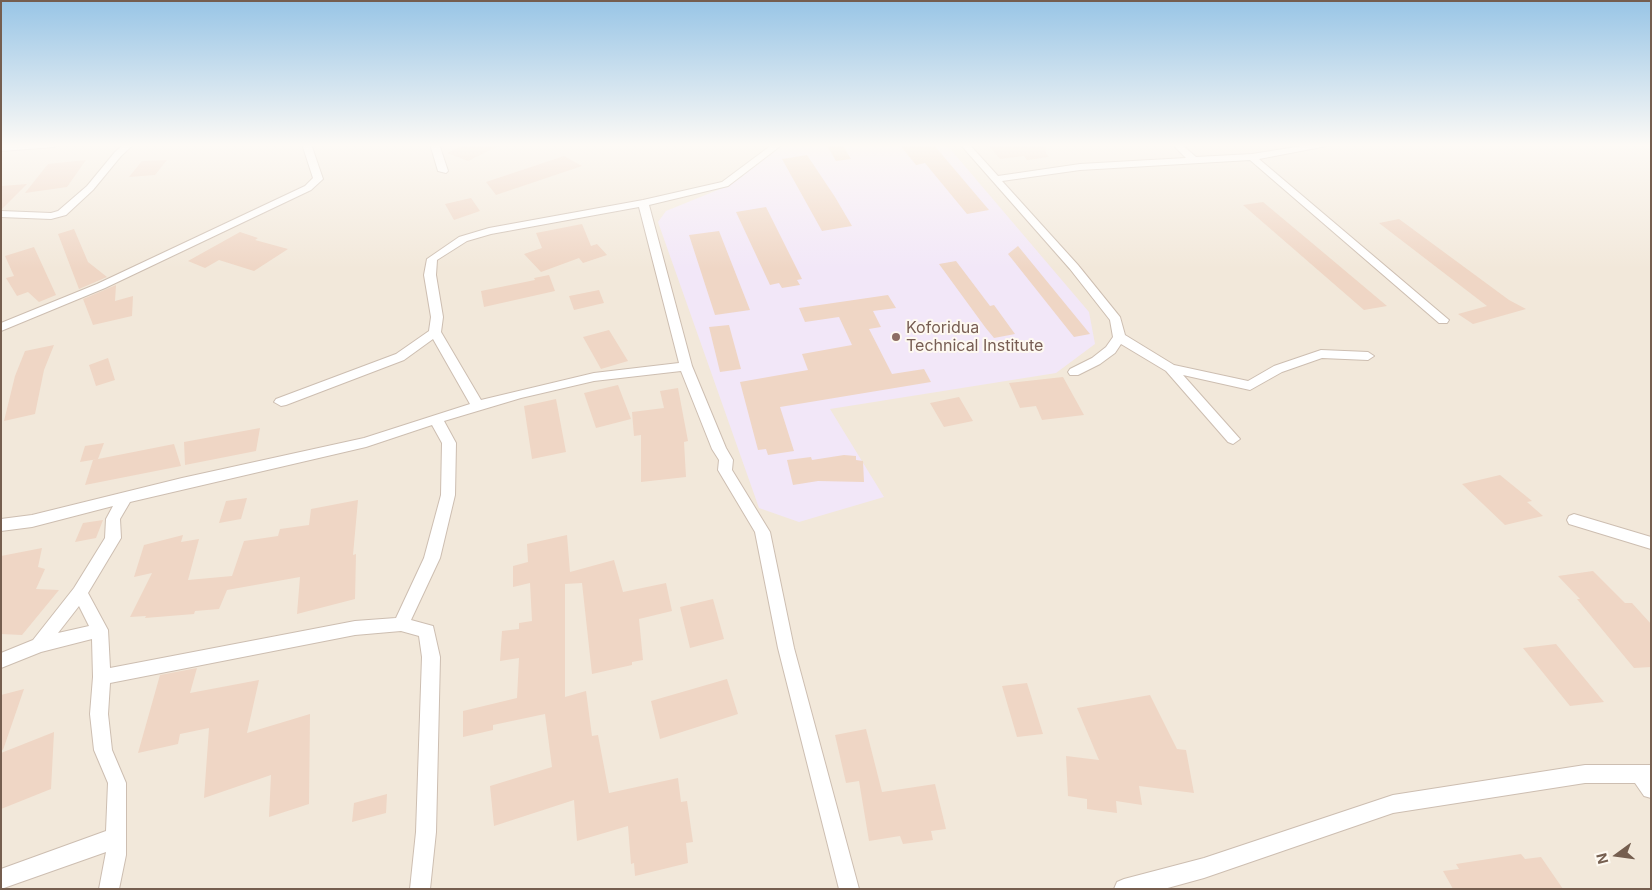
<!DOCTYPE html>
<style>
body{margin:0}
#map{position:relative;width:1652px;height:890px;overflow:hidden;background:#fbf5eb;font-family:Inter,sans-serif}
canvas{display:block}
.frame{position:absolute;inset:0;border:2px solid #755e4f;pointer-events:none}
.north{position:absolute;left:1592px;top:830px;width:50px;height:50px;-webkit-text-stroke:4px #fef9f1;paint-order:stroke;rotate:256deg;font-size:14px;font-weight:700;line-height:20px;text-align:center;color:#755e4f}
.north::after{content:'';display:block;margin:auto;width:18px;height:22px;background:#755e4f;clip-path:polygon(50% 0,100% 100%,50% 72%,0 100%)}
</style>
<div id="map">
<canvas width="1652" height="890"></canvas>
<div class="frame"></div>
<div class="north">N</div>
</div>
<script>
const ctx = document.querySelector('canvas').getContext('2d');
ctx.lineJoin = 'round';
function fill(path, color) { ctx.fillStyle = color; ctx.fill(path, 'evenodd'); }
const toPath = rows => new Path2D(rows.map(r => 'M' + r).join(''));
function trace(path, color, width, dash) { ctx.strokeStyle = color; ctx.lineWidth = width; ctx.lineCap = dash ? 'butt' : 'round'; ctx.setLineDash(dash || []); ctx.stroke(path); }
function write(font, color, halo, rows, align = 'center') {
  ctx.font = font + ' Inter,sans-serif'; ctx.lineWidth = 4; ctx.setLineDash([]); ctx.textBaseline = 'middle'; ctx.strokeStyle = halo; ctx.fillStyle = color; for (const [text, x, y, turn = 0] of rows) {
    ctx.save(); ctx.translate(x, y); ctx.rotate((+turn || 0) * Math.PI / 180); ctx.textAlign = isNaN(turn) ? turn : align; if (halo) ctx.strokeText(text, 0, 0); ctx.fillText(text, 0, 0); ctx.restore();
  }
}
fill(toPath([
 [1,144,1651,144,1651,889,1,889]
]), '#f2e8da');
fill(toPath([
 [780,144,946,144,1089,312,1095,344,1056,373,830,409,884,497,799,522,759,508,658,222,666,211,725,187]
]), '#f2e7f8');
fill(toPath([
 [466,144,502,144,468,161,447,153],
 [826,144,842,144,851,159,836,161],
 [899,144,933,144,989,210,967,214,925,163,916,165],
 [987,144,1045,144,1046,153,1049,157,1027,160,1024,156,1000,159],
 [807,155,835,197,852,226,822,231,782,159],
 [564,156,582,166,496,195,486,182],
 [86,160,67,187,25,193,48,164],
 [167,160,155,175,129,177,142,161],
 [27,184,2,209,1,209,1,186],
 [471,198,480,211,454,220,445,204],
 [1263,202,1318,248,1387,306,1364,310,1243,205],
 [766,207,802,279,797,280,800,285,782,288,779,283,770,285,736,212],
 [1399,219,1509,300,1526,309,1473,324,1458,314,1487,306,1379,223],
 [582,224,591,246,597,244,607,255,583,263,579,258,541,272,524,254,542,248,536,233],
 [74,229,88,262,107,277,79,289,58,234],
 [719,231,750,310,715,315,689,235],
 [240,232,258,238,255,240,288,249,254,271,219,260,205,268,188,261],
 [1018,246,1090,334,1074,337,1008,254],
 [34,247,56,295,39,302,28,292,17,296,6,278,14,276,5,256],
 [956,261,990,306,994,305,1015,334,994,338,985,327,939,264],
 [549,275,555,291,484,307,481,291,535,280,534,278],
 [116,285,115,301,133,296,132,316,93,325,83,299],
 [599,290,604,303,574,310,569,296],
 [888,295,896,308,873,311,881,327,869,329,892,374,924,369,931,382,780,407,794,451,768,455,766,449,758,450,740,382,808,370,802,354,852,345,839,317,805,322,799,308],
 [729,325,741,369,720,372,709,327],
 [609,330,628,361,601,369,583,337],
 [54,345,44,370,35,414,4,421,15,376,25,351],
 [108,358,115,380,96,386,89,365],
 [1063,377,1084,415,1042,420,1036,406,1020,408,1009,383],
 [618,385,631,419,596,428,584,393],
 [678,388,688,441,684,442,686,477,641,482,641,435,634,436,632,412,664,408,660,391],
 [959,397,973,421,944,427,930,403],
 [556,399,566,452,532,459,524,406],
 [260,428,256,451,185,465,184,442],
 [104,443,98,459,80,462,85,446],
 [174,444,181,466,85,485,93,460],
 [844,455,856,456,856,460,863,461,864,482,818,481,793,485,787,460,811,457,812,460],
 [1500,475,1532,501,1527,502,1543,516,1505,525,1462,484],
 [247,498,241,519,219,523,226,501],
 [358,500,353,555,356,554,355,599,297,614,300,577,227,590,219,609,195,611,194,614,145,618,146,616,130,617,152,573,134,577,144,545,183,535,181,542,199,539,188,580,232,576,244,541,278,536,280,529,309,525,311,509],
 [103,520,96,538,75,542,83,523],
 [567,535,570,572,614,560,623,592,666,583,672,611,639,619,643,660,632,662,632,665,592,674,582,583,565,584,565,697,586,691,592,736,598,735,609,793,678,778,681,802,687,801,693,842,686,843,688,863,635,876,634,863,631,864,628,826,577,841,574,800,494,826,490,786,552,767,545,714,493,725,493,730,463,737,463,711,517,698,519,658,500,661,502,631,519,629,519,623,532,621,530,583,513,587,513,566,528,562,527,544],
 [42,548,38,567,45,569,36,589,59,590,22,635,1,634,1,556],
 [1593,571,1625,603,1632,603,1651,624,1651,667,1634,668,1577,599,1580,599,1558,576],
 [713,599,724,639,690,648,680,607],
 [1556,644,1604,702,1570,706,1523,648],
 [197,668,190,693,259,680,247,733,310,714,309,804,269,817,271,775,204,798,209,728,180,734,178,744,138,753,160,675],
 [727,679,738,714,660,739,651,701],
 [1027,683,1043,734,1017,737,1002,686],
 [24,689,3,750,1,749,1,695],
 [1150,695,1177,749,1186,750,1194,793,1139,786,1142,805,1116,801,1117,813,1087,809,1087,799,1068,796,1066,756,1099,760,1077,708],
 [866,729,882,792,935,784,946,829,931,831,933,840,903,844,900,836,869,841,859,781,846,783,835,735],
 [54,732,51,789,1,809,1,753],
 [387,794,386,813,352,822,354,803],
 [1521,854,1525,859,1541,857,1563,889,1453,889,1443,871,1459,869,1456,864]
]), '#efd6c5');
const minor = toPath([
 [58,144,54,147,1,151,1,145,58,144],
 [124,144,134,144,121,156,93,190,66,215,51,219,1,217,1,211,51,213,58,211,87,186,115,152,124,144],
 [302,144,311,144,323,179,311,190,105,288,1,331,1,323,97,284,305,186,313,178,302,144],
 [430,144,439,144,448,171,446,173,438,171,430,144],
 [773,144,783,144,728,186,649,205,692,366,726,448,733,460,732,470,770,532,794,648,859,889,839,889,778,648,755,532,718,470,719,460,712,449,681,371,594,381,521,398,444,421,456,443,455,495,440,558,411,620,433,626,440,657,436,832,430,889,410,889,416,832,422,657,419,636,401,631,355,635,110,683,108,714,112,750,126,783,126,855,119,889,99,889,106,852,1,889,1,869,106,831,108,783,94,750,90,714,93,677,92,639,41,652,1,668,1,653,33,640,74,588,105,538,106,519,113,506,32,527,1,531,1,519,32,515,182,478,364,438,470,404,433,339,404,360,286,405,281,406,274,402,276,399,396,354,429,331,431,317,424,275,427,259,459,237,489,228,643,200,722,182,773,144],
 [639,207,679,363,594,373,481,400,441,332,443,317,436,275,437,260,467,241,491,234,639,207],
 [432,425,442,443,441,495,424,558,396,618,355,621,110,668,108,630,88,593,121,538,120,519,130,502,366,447,432,425],
 [79,606,89,626,58,633,79,606],
 [960,144,969,144,998,176,1080,164,1186,158,1172,144,1181,144,1196,157,1252,154,1315,144,1337,144,1259,159,1449,320,1447,323,1439,323,1250,160,1080,170,1002,181,1078,265,1120,317,1125,335,1174,365,1248,381,1274,366,1321,350,1368,352,1374,356,1368,360,1322,358,1282,372,1250,390,1183,375,1240,439,1233,444,1228,442,1166,371,1121,344,1115,353,1100,364,1078,375,1070,375,1068,372,1070,369,1092,358,1106,347,1113,337,1110,320,1070,269,960,144],
 [1574,514,1651,537,1651,549,1569,524,1567,520,1569,516,1574,514],
 [1585,765,1651,765,1651,798,1644,796,1635,783,1585,783,1393,813,1204,878,1164,889,1114,889,1117,882,1124,879,1204,858,1393,795,1585,765]
]);
trace(minor, '#cdbeb1', 2);
fill(minor, '#fff');
const sky = ctx.createLinearGradient(0, 0, 0, 269);
sky.addColorStop(0, '#98c5e6');
sky.addColorStop(0.54, '#fdfaf6');
sky.addColorStop(1, '#fdfaf600');
ctx.fillStyle = sky;
ctx.fillRect(0, 0, 1652, 269);
for (const [x, y, r, color] of [
 [896,337,5,"#8d6e63"]
]) { const dot = new Path2D(); dot.arc(x, y, r, 0, 2 * Math.PI); ctx.fillStyle = color; ctx.fill(dot); trace(dot, '#fef9f1', 2); }
write('16px', '#785e54', '#fef9f1', [
 ["Koforidua",906,328],
 ["Technical Institute",906,346]
], 'left');
</script>
